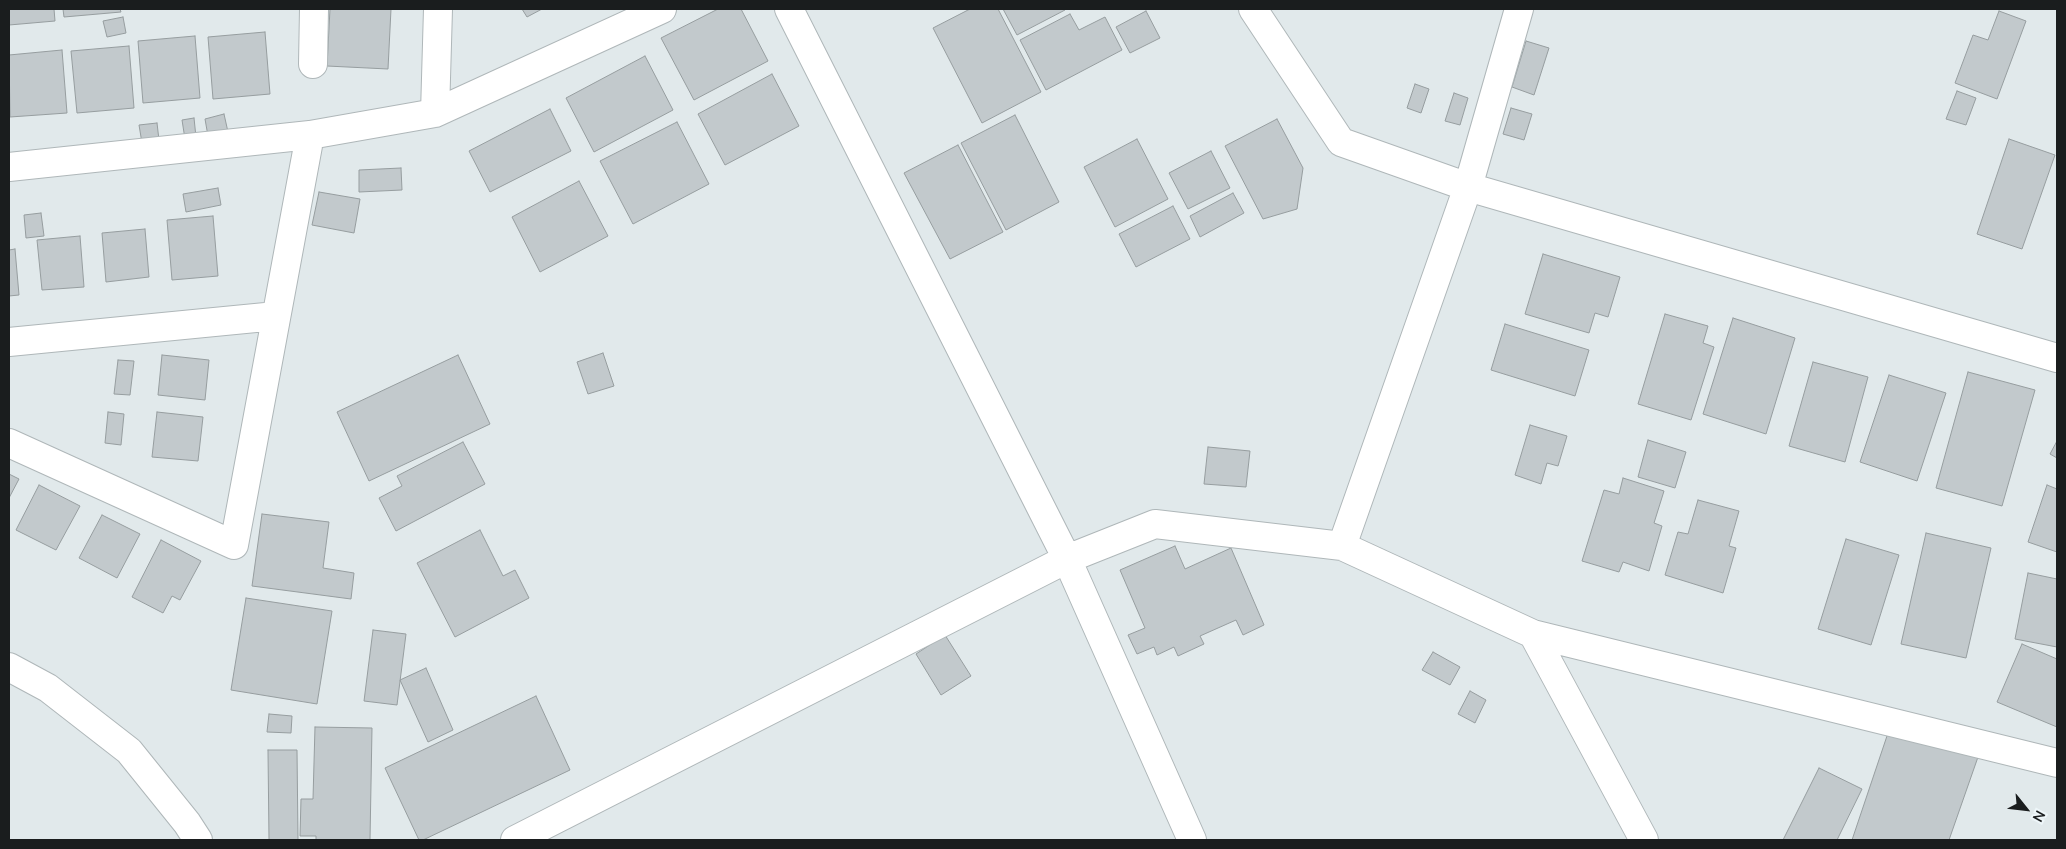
<!DOCTYPE html>
<style>
body{margin:0}
#map{position:relative;width:2066px;height:849px;overflow:hidden;background:#e1e9eb;font-family:Mulish,sans-serif}
canvas{display:block}
.frame{position:absolute;inset:0;border:10px solid #1a1d1e;pointer-events:none}
.north{position:absolute;left:2001px;top:784px;width:50px;height:50px;-webkit-text-stroke:4px #eef6f9;paint-order:stroke;rotate:119deg;font-size:14px;font-weight:700;line-height:20px;text-align:center;color:#1a1d1e}
.north::after{content:'';display:block;margin:auto;width:18px;height:22px;background:#1a1d1e;clip-path:polygon(50% 0,100% 100%,50% 72%,0 100%)}
</style>
<div id="map">
<canvas width="2066" height="849"></canvas>
<div class="frame"></div>
<div class="north">N</div>
</div>
<script>
const ctx = document.querySelector('canvas').getContext('2d');
ctx.lineJoin = 'round';
function fill(path, color) { ctx.fillStyle = color; ctx.fill(path, 'evenodd'); }
const toPath = rows => new Path2D(rows.map(r => 'M' + r).join(''));
function trace(path, color, width, dash) { ctx.strokeStyle = color; ctx.lineWidth = width; ctx.lineCap = dash ? 'butt' : 'round'; ctx.setLineDash(dash || []); ctx.stroke(path); }
const building = toPath([
 [9,9,54,9,55,21,9,25,9,9],
 [63,9,120,9,121,12,64,17,63,9],
 [330,9,391,9,388,69,327,66,330,9],
 [522,9,542,9,527,17,522,9],
 [718,9,741,9,768,61,694,100,661,38,718,9],
 [970,9,998,9,1041,92,982,123,933,28,970,9],
 [1003,9,1064,9,1065,10,1017,35,1003,9],
 [1146,11,1160,38,1130,53,1116,27,1146,11],
 [1999,11,2026,21,1997,99,1955,83,1973,35,1988,40,1999,11],
 [1070,14,1079,30,1105,17,1122,50,1046,90,1020,40,1070,14],
 [123,17,126,33,107,37,103,21,123,17],
 [265,32,270,94,213,99,208,37,265,32],
 [195,36,200,98,143,103,138,41,195,36],
 [1526,41,1549,48,1534,95,1512,87,1526,41],
 [129,46,134,108,77,113,71,51,129,46],
 [62,50,67,113,10,117,9,55,62,50],
 [645,56,673,110,594,152,566,98,645,56],
 [772,74,799,126,725,165,698,114,772,74],
 [1415,84,1429,89,1421,113,1407,108,1415,84],
 [1957,91,1976,98,1966,125,1946,119,1957,91],
 [1454,93,1468,98,1460,125,1445,121,1454,93],
 [1511,108,1532,114,1524,140,1503,134,1511,108],
 [550,109,571,151,490,192,469,151,550,109],
 [224,114,228,132,208,136,205,119,224,114],
 [1015,115,1059,202,1006,230,961,143,1015,115],
 [194,118,196,137,185,139,182,120,194,118],
 [1277,119,1303,168,1297,209,1263,219,1225,146,1277,119],
 [677,122,709,184,633,224,600,161,677,122],
 [157,123,159,140,142,143,139,125,157,123],
 [1137,139,1168,199,1115,227,1084,167,1137,139],
 [2009,139,2055,155,2022,249,1977,234,2009,139],
 [958,145,1003,232,950,259,904,173,958,145],
 [1211,151,1230,188,1188,209,1169,173,1211,151],
 [401,168,402,190,359,192,359,170,401,168],
 [579,181,608,236,540,272,512,217,579,181],
 [218,188,221,205,186,212,183,194,218,188],
 [319,192,360,199,354,233,312,225,319,192],
 [1233,193,1244,213,1200,237,1190,216,1233,193],
 [1173,206,1190,239,1136,267,1119,234,1173,206],
 [41,213,44,236,26,238,24,215,41,213],
 [213,216,218,276,172,280,167,220,213,216],
 [145,229,149,277,106,282,102,233,145,229],
 [80,236,84,287,42,290,37,240,80,236],
 [15,249,19,295,9,296,9,250,15,249],
 [1543,254,1620,277,1608,317,1595,313,1589,333,1525,314,1543,254],
 [1665,314,1708,326,1703,343,1714,347,1691,420,1638,404,1665,314],
 [1733,318,1795,338,1766,434,1703,414,1733,318],
 [1505,324,1589,350,1575,396,1491,370,1505,324],
 [603,353,614,386,588,394,577,362,603,353],
 [162,355,209,360,205,400,158,395,162,355],
 [458,355,490,424,369,481,337,412,458,355],
 [118,360,134,361,130,395,114,394,118,360],
 [1813,362,1868,377,1845,462,1789,446,1813,362],
 [1968,372,2035,390,2002,506,1936,488,1968,372],
 [1889,375,1946,393,1917,481,1860,462,1889,375],
 [108,412,124,414,121,445,105,443,108,412],
 [157,412,203,417,198,461,152,457,157,412],
 [1530,425,1567,436,1558,466,1547,463,1541,484,1515,475,1530,425],
 [1648,440,1686,452,1675,488,1638,477,1648,440],
 [2057,441,2057,458,2050,454,2057,441],
 [463,442,485,484,396,531,379,498,402,486,397,476,463,442],
 [1208,447,1250,451,1246,487,1204,484,1208,447],
 [9,474,19,479,9,498,9,474],
 [1623,478,1664,491,1654,523,1662,526,1649,571,1623,562,1619,572,1582,561,1604,490,1619,494,1623,478],
 [39,485,80,506,56,550,16,530,39,485],
 [2047,485,2057,489,2057,552,2028,542,2047,485],
 [1698,500,1739,511,1729,546,1736,548,1723,593,1665,575,1678,532,1688,534,1698,500],
 [262,514,329,522,323,568,354,573,351,599,252,586,262,514],
 [102,515,140,534,117,578,79,558,102,515],
 [480,530,503,576,515,570,529,598,455,637,417,563,480,530],
 [1926,533,1991,548,1966,658,1901,644,1926,533],
 [1846,539,1899,555,1871,645,1818,629,1846,539],
 [161,540,201,561,180,600,172,596,163,613,132,597,161,540],
 [1175,546,1185,569,1231,548,1264,625,1243,635,1236,620,1200,636,1204,644,1178,656,1174,647,1157,655,1154,647,1137,654,1128,635,1145,628,1120,570,1175,546],
 [2028,573,2057,579,2057,647,2015,639,2028,573],
 [246,598,332,611,317,704,231,690,246,598],
 [373,630,406,634,397,705,364,701,373,630],
 [945,635,971,676,941,695,916,654,945,635],
 [2022,644,2057,659,2057,727,1997,702,2022,644],
 [1433,652,1460,667,1450,685,1422,670,1433,652],
 [426,668,453,730,428,742,400,680,426,668],
 [1470,691,1486,700,1475,723,1458,714,1470,691],
 [536,696,570,770,423,840,419,840,385,768,536,696],
 [269,714,292,716,291,733,267,732,269,714],
 [315,727,372,728,370,840,316,840,316,836,300,836,301,799,313,799,315,727],
 [1890,727,1978,757,1949,840,1852,840,1890,727],
 [268,750,297,750,298,840,269,840,268,750],
 [1819,768,1862,789,1837,840,1783,840,1819,768]
]);
fill(building, '#c2c9cc');
trace(building, '#969d9f', 1);
const minor = toPath([
 [789,9,1067,559,1192,840],
 [1253,9,1341,142,1468,187,2057,358],
 [313,64,314,9],
 [435,113,438,9],
 [9,167,310,135,435,113,662,9],
 [9,342,276,316],
 [9,443,234,545,310,135],
 [1342,546,1468,187,1519,9],
 [1533,634,2057,763],
 [9,667,48,688,129,751,187,823,198,840],
 [515,840,1067,559,1155,524,1342,546,1533,634,1644,840]
]);
trace(minor, '#afb7b9', 30);
trace(minor, '#fff', 28);
</script>
